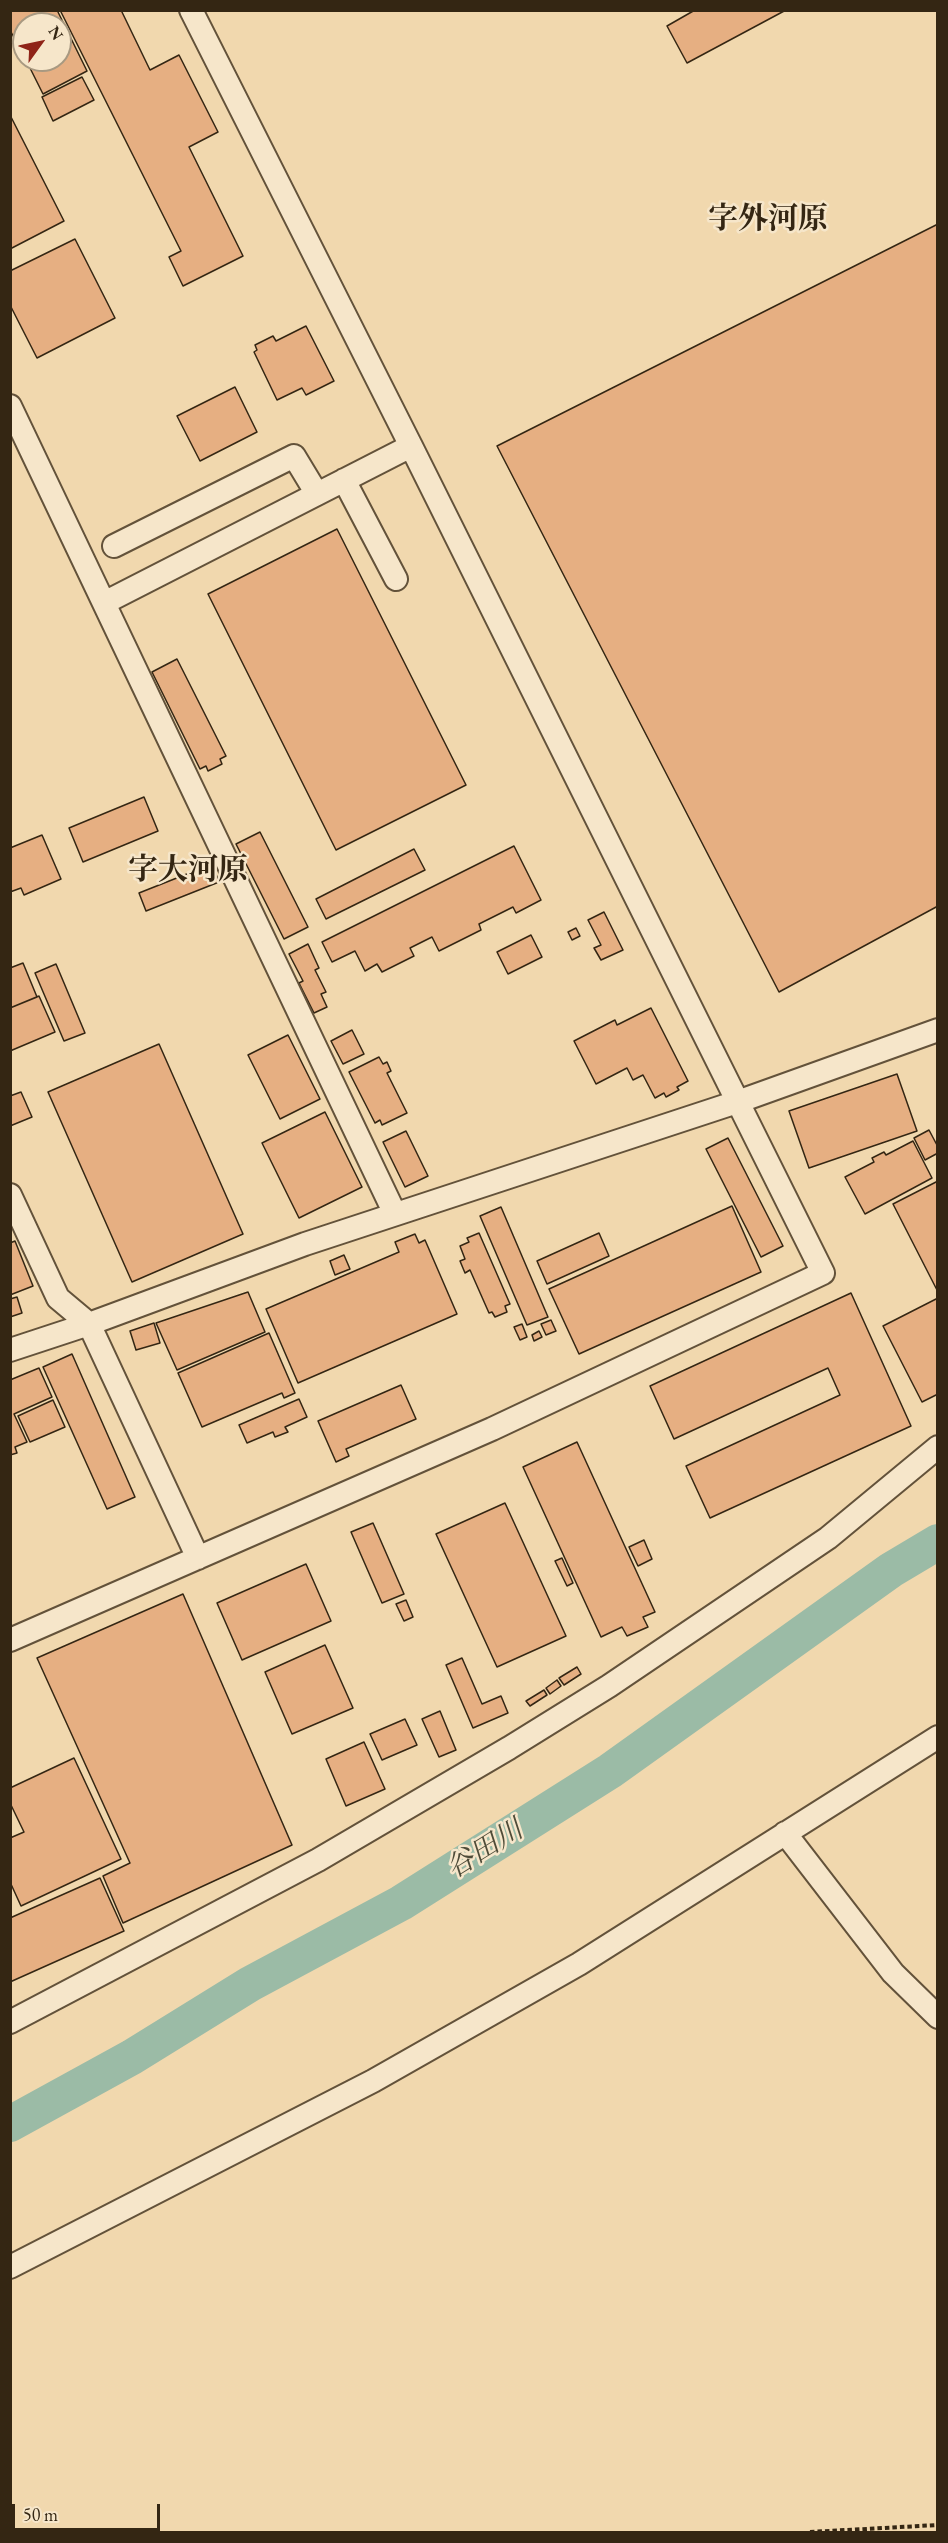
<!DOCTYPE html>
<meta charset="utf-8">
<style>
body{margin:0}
#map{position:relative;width:948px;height:2543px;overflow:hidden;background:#f1d8ae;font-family:"EB Garamond",serif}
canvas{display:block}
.frame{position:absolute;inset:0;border:12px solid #342613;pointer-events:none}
.north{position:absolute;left:12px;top:12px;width:60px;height:60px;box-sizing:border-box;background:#f6e6ca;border:2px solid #a89981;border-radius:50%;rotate:57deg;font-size:16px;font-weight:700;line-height:24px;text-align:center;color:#342613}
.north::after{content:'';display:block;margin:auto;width:21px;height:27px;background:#8f2418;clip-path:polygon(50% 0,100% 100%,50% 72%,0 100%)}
.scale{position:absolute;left:12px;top:2504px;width:148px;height:27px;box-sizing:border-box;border:3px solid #342613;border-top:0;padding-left:8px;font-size:18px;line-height:21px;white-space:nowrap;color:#342613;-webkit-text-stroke:4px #f6e6ca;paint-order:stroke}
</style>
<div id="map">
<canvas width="948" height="2543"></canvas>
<div class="frame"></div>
<div class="north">N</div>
<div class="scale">50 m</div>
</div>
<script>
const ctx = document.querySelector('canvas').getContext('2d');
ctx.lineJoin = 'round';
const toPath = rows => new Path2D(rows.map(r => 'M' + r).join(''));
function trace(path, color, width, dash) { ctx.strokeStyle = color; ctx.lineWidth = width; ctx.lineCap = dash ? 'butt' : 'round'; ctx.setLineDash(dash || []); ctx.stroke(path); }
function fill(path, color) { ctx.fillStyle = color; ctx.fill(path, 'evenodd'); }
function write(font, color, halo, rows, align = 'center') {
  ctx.font = font + ' "EB Garamond","Noto Serif JP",serif'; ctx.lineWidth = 5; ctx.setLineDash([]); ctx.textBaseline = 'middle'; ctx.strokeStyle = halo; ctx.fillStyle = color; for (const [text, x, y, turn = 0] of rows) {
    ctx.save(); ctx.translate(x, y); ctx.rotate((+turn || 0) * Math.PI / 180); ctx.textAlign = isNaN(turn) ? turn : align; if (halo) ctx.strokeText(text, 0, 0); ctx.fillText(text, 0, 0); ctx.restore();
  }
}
trace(toPath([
 [10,2124,132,2057,250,1984,401,1903,610,1771,891,1570,938,1542]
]), '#9bbba6', 36);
const building = toPath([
 [10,10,57,10,87,71,43,94,26,60,60,60,60,24,24,24,24,57,10,30,10,10],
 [60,10,121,10,150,70,179,55,218,132,189,147,243,256,183,286,169,257,181,251,60,10],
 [695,10,786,10,687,63,667,26,695,10],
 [82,77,94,100,53,121,42,97,82,77],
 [10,115,64,221,10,249,10,115],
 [938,224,938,906,779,992,497,446,938,224],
 [75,239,115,318,37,358,10,305,10,271,75,239],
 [306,326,334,381,306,395,302,388,277,400,254,352,257,350,255,345,273,336,276,341,306,326],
 [235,387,257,432,200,461,177,416,235,387],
 [337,529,466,785,336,850,208,594,337,529],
 [177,659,226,756,220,759,222,764,208,771,206,766,200,769,152,672,177,659],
 [144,797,158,831,83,862,69,828,144,797],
 [260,832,308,927,284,939,236,844,260,832],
 [42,835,61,879,24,895,21,888,10,892,10,848,42,835],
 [514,846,541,900,516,913,513,907,479,924,481,930,439,951,432,937,410,948,414,956,382,972,377,964,365,971,355,951,332,962,322,942,514,846],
 [414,849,425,870,326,919,316,899,414,849],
 [212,864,219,882,146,911,139,893,212,864],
 [604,912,623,950,601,960,594,948,601,945,588,920,604,912],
 [576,928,580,936,572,940,568,932,576,928],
 [531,935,542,957,508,974,497,952,531,935],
 [308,944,319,968,315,970,326,992,321,994,327,1007,314,1013,299,983,303,981,289,954,308,944],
 [23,963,37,997,10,1008,10,968,23,963],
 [56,964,85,1033,64,1041,35,973,56,964],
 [39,996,55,1032,10,1051,10,1008,39,996],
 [651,1008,688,1081,677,1087,679,1090,666,1097,664,1093,655,1098,643,1075,633,1080,627,1068,596,1084,574,1041,615,1020,617,1025,651,1008],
 [352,1030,364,1054,343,1064,331,1041,352,1030],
 [288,1035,320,1099,280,1119,248,1055,288,1035],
 [159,1044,243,1234,132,1282,48,1092,159,1044],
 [379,1057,383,1064,387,1062,391,1071,387,1073,407,1113,382,1125,380,1120,375,1123,349,1072,379,1057],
 [897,1074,917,1131,809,1168,789,1111,897,1074],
 [21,1092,32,1117,10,1126,10,1096,21,1092],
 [325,1112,362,1187,299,1218,262,1143,325,1112],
 [929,1130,938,1147,938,1153,925,1160,914,1138,929,1130],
 [406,1131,428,1176,405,1187,383,1142,406,1131],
 [728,1138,783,1246,761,1257,706,1149,728,1138],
 [913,1141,932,1178,865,1214,845,1177,874,1162,872,1158,884,1152,886,1155,913,1141],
 [938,1181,938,1292,893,1204,938,1181],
 [732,1206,761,1272,579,1354,549,1289,732,1206],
 [501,1207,548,1317,527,1325,480,1216,501,1207],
 [479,1233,510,1304,505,1306,507,1312,495,1317,492,1312,489,1313,470,1270,465,1273,460,1261,465,1259,460,1246,469,1242,467,1238,479,1233],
 [599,1233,609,1256,547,1284,537,1261,599,1233],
 [415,1234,419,1243,425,1240,457,1314,298,1383,266,1309,399,1252,395,1242,415,1234],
 [15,1241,33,1286,10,1295,10,1243,15,1241],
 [344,1255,350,1269,335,1275,330,1261,344,1255],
 [248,1292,265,1332,177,1370,156,1323,248,1292],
 [851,1293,911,1426,710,1518,686,1466,840,1395,828,1368,674,1439,650,1386,851,1293],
 [17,1297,22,1313,10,1317,10,1299,17,1297],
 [938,1298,938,1394,922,1402,883,1326,938,1298],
 [551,1320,556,1331,546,1335,541,1324,551,1320],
 [154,1323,160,1343,136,1350,130,1331,154,1323],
 [522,1324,527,1337,520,1340,514,1327,522,1324],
 [539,1331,542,1337,534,1341,532,1335,539,1331],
 [269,1333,295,1393,284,1398,282,1393,202,1427,178,1373,269,1333],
 [72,1354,135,1497,107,1509,43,1367,72,1354],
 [39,1368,52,1397,14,1414,27,1442,15,1447,17,1453,10,1455,10,1380,39,1368],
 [401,1385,416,1419,346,1449,349,1456,336,1462,318,1421,401,1385],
 [299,1399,307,1417,285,1427,288,1432,275,1437,273,1432,247,1443,239,1425,299,1399],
 [53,1400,65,1427,30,1442,18,1416,53,1400],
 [577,1442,655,1612,643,1617,648,1627,627,1636,622,1627,601,1637,523,1467,577,1442],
 [505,1503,566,1636,497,1667,436,1534,505,1503],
 [373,1523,404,1594,382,1603,351,1532,373,1523],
 [644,1540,652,1559,638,1566,629,1547,644,1540],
 [562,1558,573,1583,567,1586,555,1561,562,1558],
 [306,1564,331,1621,242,1660,217,1603,306,1564],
 [183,1594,292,1845,123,1923,103,1876,130,1863,37,1658,183,1594],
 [406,1600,413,1617,404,1621,396,1604,406,1600],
 [325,1645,353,1708,292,1734,265,1672,325,1645],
 [462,1658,482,1704,501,1696,508,1713,473,1728,446,1665,462,1658],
 [577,1667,581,1674,564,1685,559,1678,577,1667],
 [557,1680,561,1686,550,1694,546,1688,557,1680],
 [544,1690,547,1695,530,1706,526,1701,544,1690],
 [440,1711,456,1750,439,1757,422,1719,440,1711],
 [405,1719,417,1745,382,1760,370,1734,405,1719],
 [364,1742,385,1789,346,1806,326,1759,364,1742],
 [74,1758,121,1859,21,1906,10,1882,10,1838,24,1832,10,1803,10,1788,74,1758],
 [100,1878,124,1931,10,1982,10,1918,100,1878]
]);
fill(building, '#e6af82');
trace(building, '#342613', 1.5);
const minor = toPath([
 [10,406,395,1214],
 [344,480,396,579],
 [114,546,294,456,317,494],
 [104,603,411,446],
 [10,1195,58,1298,89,1324,198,1558],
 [10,1350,89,1324,305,1244,740,1101,938,1030],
 [10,1640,492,1429,823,1273,411,446,191,10],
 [785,1833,893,1973,938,2017],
 [10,2022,318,1860,509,1748,609,1686,828,1538,938,1447],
 [10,2267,373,2081,579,1964,938,1737]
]);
trace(minor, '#63523a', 26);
trace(toPath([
 [810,2532,938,2525]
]), '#342613', 4, [4.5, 3]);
trace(minor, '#f6e6ca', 22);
write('italic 28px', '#4e4b38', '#f6e6ca', [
 ["谷田川",485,1850,-32]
]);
write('bold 30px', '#342613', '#f6e6ca', [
 ["字外河原",768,220],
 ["字大河原",188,871]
]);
</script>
